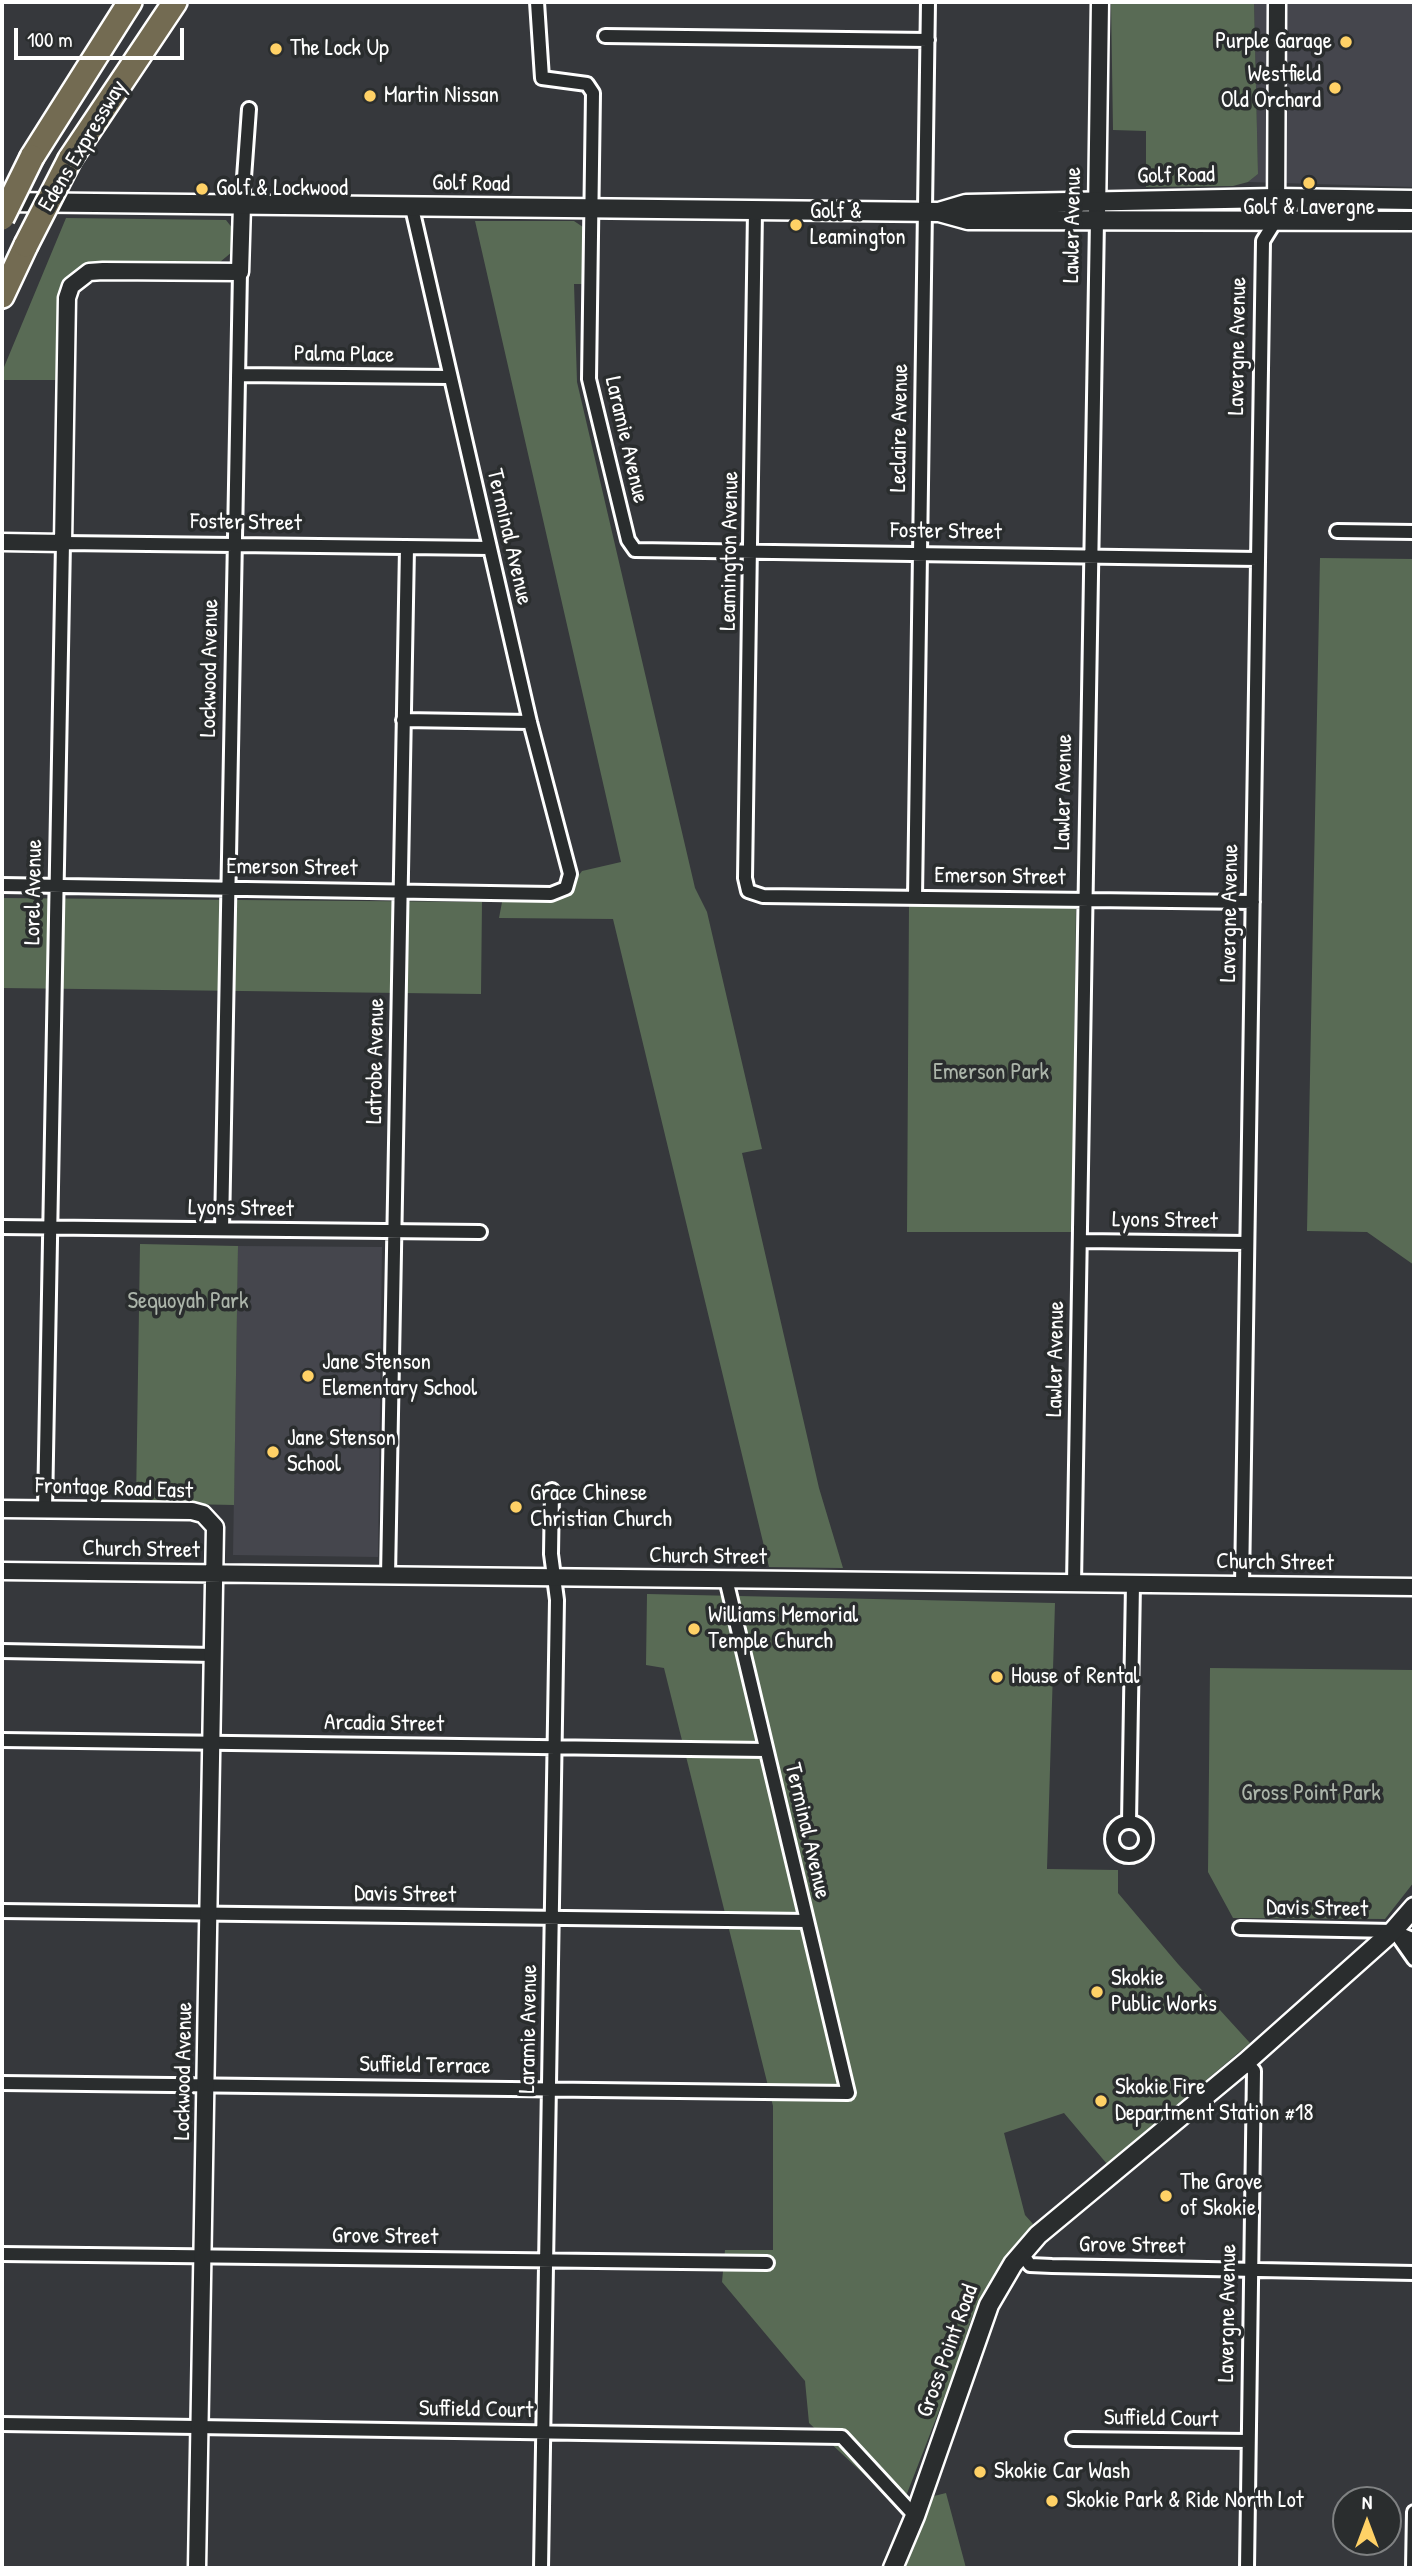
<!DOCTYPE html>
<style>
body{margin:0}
#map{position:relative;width:1416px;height:2570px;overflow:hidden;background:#36383c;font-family:"Patrick Hand",sans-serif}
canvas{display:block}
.frame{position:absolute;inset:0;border:4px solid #fff;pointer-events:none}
.north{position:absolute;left:1332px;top:2486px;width:70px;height:70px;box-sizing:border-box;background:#2a2d2e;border:2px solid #7f8182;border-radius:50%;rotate:0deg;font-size:19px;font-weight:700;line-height:28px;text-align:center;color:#fff}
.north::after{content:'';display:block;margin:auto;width:24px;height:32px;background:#ffd166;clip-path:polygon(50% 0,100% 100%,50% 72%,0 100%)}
.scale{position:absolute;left:14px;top:28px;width:170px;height:32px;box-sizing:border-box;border:4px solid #fff;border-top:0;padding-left:9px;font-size:21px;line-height:24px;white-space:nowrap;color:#fff;-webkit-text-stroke:5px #2a2d2e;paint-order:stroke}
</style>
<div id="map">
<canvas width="1416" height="2570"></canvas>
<div class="frame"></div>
<div class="north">N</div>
<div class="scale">100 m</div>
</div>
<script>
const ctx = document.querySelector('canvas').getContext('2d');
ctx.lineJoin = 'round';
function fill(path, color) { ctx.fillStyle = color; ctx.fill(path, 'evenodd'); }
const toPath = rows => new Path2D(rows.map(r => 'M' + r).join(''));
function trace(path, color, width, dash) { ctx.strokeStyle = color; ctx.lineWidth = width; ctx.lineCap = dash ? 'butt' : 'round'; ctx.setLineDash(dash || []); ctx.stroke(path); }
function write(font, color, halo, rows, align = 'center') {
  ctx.font = font + ' "Patrick Hand",sans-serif'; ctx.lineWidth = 7; ctx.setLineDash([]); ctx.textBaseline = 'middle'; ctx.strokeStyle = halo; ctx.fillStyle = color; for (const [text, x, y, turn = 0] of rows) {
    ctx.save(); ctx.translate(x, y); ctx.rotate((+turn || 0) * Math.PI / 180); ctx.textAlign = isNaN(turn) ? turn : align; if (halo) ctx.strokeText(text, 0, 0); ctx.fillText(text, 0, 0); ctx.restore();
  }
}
fill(toPath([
 [1254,2,1414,2,1414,187,1248,182,1258,174],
 [238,1246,382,1247,378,1557,233,1555]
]), '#45464d');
fill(toPath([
 [1111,2,1254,2,1258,174,1248,182,1233,186,1146,187,1146,131,1113,130],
 [66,218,226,220,233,229,232,252,220,262,209,264,103,265,81,269,67,280,62,290,57,380,2,380,2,372],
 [475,221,574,221,583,227,585,284,574,284,577,382,695,888,707,912,762,1149,742,1153,819,1488,843,1568,769,1567,613,919,499,918,503,897,563,896,582,871,621,862],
 [1320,558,1414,559,1414,1265,1367,1232,1307,1231],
 [2,898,482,902,481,994,2,988],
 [909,903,1076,906,1072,1232,907,1232],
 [140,1244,238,1246,234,1505,136,1503],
 [647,1594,1055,1603,1047,1869,1118,1870,1118,1893,1178,1964,1250,2043,1107,2164,1064,2113,1004,2133,1025,2215,1033,2224,987,2288,972,2317,956,2367,901,2509,809,2423,805,2381,722,2282,725,2250,773,2250,773,2106,664,1668,646,1665],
 [1210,1668,1414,1670,1414,1882,1385,1919,1233,1918,1208,1872],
 [946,2493,966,2568,905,2568,934,2496]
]), '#596b55');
const minor = toPath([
 [537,2,542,78,587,84,593,93,589,379,628,540,635,550,1258,559],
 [605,36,928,40],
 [242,205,249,109],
 [755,211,745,878,748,891,763,896,1253,902],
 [238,375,449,377],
 [1337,531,1414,532],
 [403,720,530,722],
 [2,885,551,894,566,888,570,874,530,722,412,208],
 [915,897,928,2],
 [2,1227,480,1232],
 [222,1229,240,272],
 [1082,1241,1247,1243],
 [45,1509,63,543,490,548],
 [388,1576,407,548],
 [1074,1583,1097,220],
 [1242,1585,1263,241,1276,220],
 [2,1651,214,1655],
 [2,1740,766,1750],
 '1112 1839a17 17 0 1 1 34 0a17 17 0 1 1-34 0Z',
 [1129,1822,1133,1584],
 [2,1911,807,1921],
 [1240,1928,1393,1931,1410,1938,1414,1944],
 [1400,1939,1414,1959],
 [1246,2062,1254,2071,1247,2568],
 [2,2083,848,2093,726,1579],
 [2,2254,767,2263],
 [1022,2254,1030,2265,1052,2266,1414,2273],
 [2,2424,842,2437,915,2516],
 [1073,2439,1248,2441],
 [541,2568,557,1600,551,1554,552,1490],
 [1413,2568,1414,2512]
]);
const tertiary = toPath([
 [1097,214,1100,2],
 [1276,220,1277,2],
 [2,542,63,543,67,298,71,286,89,272,103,271,240,272,242,205],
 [2,1509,192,1511,203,1514,215,1527,197,2568],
 [2,1571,1414,1587]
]);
const secondary = toPath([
 [2,202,939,212,968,220,1414,221],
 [939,212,966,204,1276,198,1414,200],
 [893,2568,915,2516,989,2305,1013,2264,1038,2235,1246,2062,1393,1931,1414,1907]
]);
const motorway = toPath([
 [32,157,130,2],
 [70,159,175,2],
 [2,296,26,245]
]);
trace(minor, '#fff', 18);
trace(tertiary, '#fff', 21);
trace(secondary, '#fff', 23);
trace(motorway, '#fff', 28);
trace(minor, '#2a2d2e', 12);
trace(tertiary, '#2a2d2e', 16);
trace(secondary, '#2a2d2e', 18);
trace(motorway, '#736b52', 23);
const motorwayBridge = toPath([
 [2,218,32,157],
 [26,245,70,159]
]);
trace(motorwayBridge, '#fff', 28, []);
trace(motorwayBridge, '#736b52', 23);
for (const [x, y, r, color] of [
 [1346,42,7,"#ffd166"],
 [276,49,7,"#ffd166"],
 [1335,88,7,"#ffd166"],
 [370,96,7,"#ffd166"],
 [1309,183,7,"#ffd166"],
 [202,189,7,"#ffd166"],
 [796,225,7,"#ffd166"],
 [308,1376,7,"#ffd166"],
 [273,1452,7,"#ffd166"],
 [516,1507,7,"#ffd166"],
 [694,1629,7,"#ffd166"],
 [997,1677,7,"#ffd166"],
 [1097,1992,7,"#ffd166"],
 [1101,2101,7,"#ffd166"],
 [1166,2196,7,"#ffd166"],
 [980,2472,7,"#ffd166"],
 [1052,2501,7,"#ffd166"]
]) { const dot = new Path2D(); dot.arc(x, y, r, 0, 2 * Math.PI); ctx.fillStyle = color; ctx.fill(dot); trace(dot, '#2a2d2e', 2.5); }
write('23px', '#fff', '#2a2d2e', [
 ["Purple Garage",1332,42,"right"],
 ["The Lock Up",290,49],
 ["Westfield",1321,75,"right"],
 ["Old Orchard",1321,101,"right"],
 ["Martin Nissan",384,96],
 ["Golf & Lockwood",216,189],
 ["Golf & Lavergne",1309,208,"center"],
 ["Golf &",810,212],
 ["Leamington",810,238],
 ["Jane Stenson",322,1363],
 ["Elementary School",322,1389],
 ["Jane Stenson",287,1439],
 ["School",287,1465],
 ["Grace Chinese",530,1494],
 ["Christian Church",530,1520],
 ["Williams Memorial",708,1616],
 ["Temple Church",708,1642],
 ["House of Rental",1011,1677],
 ["Skokie",1111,1979],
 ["Public Works",1111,2005],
 ["Skokie Fire",1115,2088],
 ["Department Station #18",1115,2114],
 ["The Grove",1180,2183],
 ["of Skokie",1180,2209],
 ["Skokie Car Wash",994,2472],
 ["Skokie Park & Ride North Lot",1066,2501]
], 'left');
write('23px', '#fff', '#2a2d2e', [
 ["Edens Expressway",83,146,-59],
 ["Golf Road",1176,176,-1],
 ["Golf Road",471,184,1],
 ["Lawler Avenue",1073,225,-89],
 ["Lavergne Avenue",1238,346,-89],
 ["Palma Place",344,355,1],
 ["Leclaire Avenue",900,428,-89],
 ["Laramie Avenue",626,440,77],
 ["Foster Street",246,523,1],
 ["Foster Street",946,532,1],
 ["Terminal Avenue",509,537,77],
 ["Leamington Avenue",730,551,-89],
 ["Lockwood Avenue",210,668,-89],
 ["Lawler Avenue",1064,792,-89],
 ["Emerson Street",292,868,1],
 ["Emerson Street",1000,877,1],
 ["Lorel Avenue",34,892,-89],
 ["Lavergne Avenue",1230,913,-89],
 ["Latrobe Avenue",376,1061,-89],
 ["Lyons Street",241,1209,1],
 ["Lyons Street",1165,1221,1],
 ["Lawler Avenue",1056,1359,-89],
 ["Frontage Road East",114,1489,2],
 ["Church Street",141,1550,1],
 ["Church Street",708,1557,1],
 ["Church Street",1275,1563,1],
 ["Arcadia Street",384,1724,1],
 ["Terminal Avenue",807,1831,77],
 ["Davis Street",405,1895,1],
 ["Davis Street",1317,1909,1],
 ["Laramie Avenue",529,2029,-89],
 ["Suffield Terrace",425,2066,1],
 ["Lockwood Avenue",184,2071,-89],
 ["Grove Street",385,2237,1],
 ["Grove Street",1132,2246,1],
 ["Lavergne Avenue",1228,2313,-89],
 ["Gross Point Road",948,2351,-70],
 ["Suffield Court",476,2410,1],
 ["Suffield Court",1161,2419,1]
]);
write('23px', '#acb5aa', '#2a2d2e', [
 ["Emerson Park",991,1073],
 ["Sequoyah Park",188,1302],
 ["Gross Point Park",1311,1794]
]);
</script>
